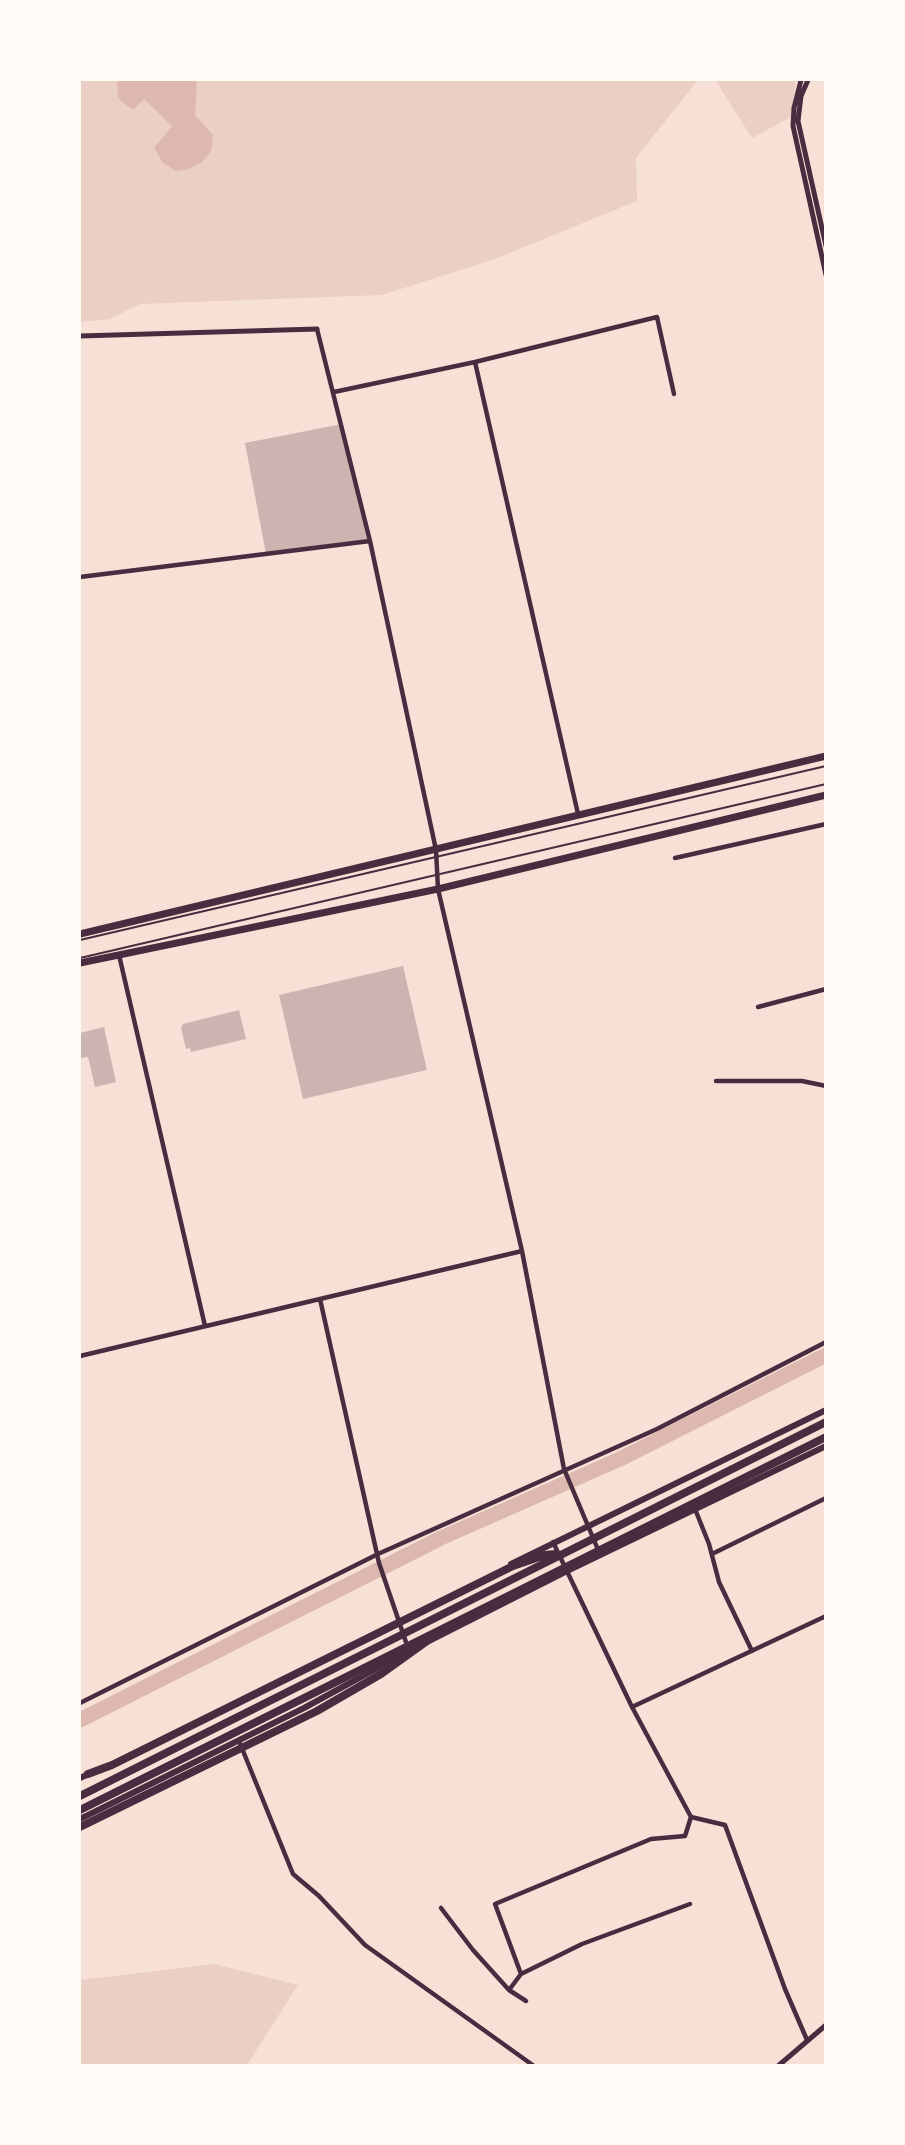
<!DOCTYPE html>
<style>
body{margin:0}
#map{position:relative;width:905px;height:2145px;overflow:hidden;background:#f7e1d7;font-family:"IBM Plex Sans",sans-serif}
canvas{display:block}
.frame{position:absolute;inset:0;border:81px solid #fffaf5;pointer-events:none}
</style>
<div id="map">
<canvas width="905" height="2145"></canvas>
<div class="frame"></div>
</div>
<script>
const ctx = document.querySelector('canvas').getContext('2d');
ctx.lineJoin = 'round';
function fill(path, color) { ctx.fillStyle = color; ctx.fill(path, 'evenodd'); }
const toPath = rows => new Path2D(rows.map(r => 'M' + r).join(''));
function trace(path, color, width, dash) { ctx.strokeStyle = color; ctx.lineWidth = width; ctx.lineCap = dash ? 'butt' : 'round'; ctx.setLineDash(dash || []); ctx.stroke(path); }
fill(toPath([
 [80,80,698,80,636,158,637,201,492,260,382,295,140,304,110,319,80,322],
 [715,80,796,80,791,117,752,138],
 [214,1964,298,1985,247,2065,80,2065,80,1980]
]), '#ebcfc5');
fill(toPath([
 [117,80,197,80,195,115,213,135,211,151,202,162,189,169,176,171,163,163,154,148,172,126,144,99,134,109,128,107,118,98]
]), '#dcb8b0');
trace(toPath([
 [80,1720,441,1538,620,1459,826,1355]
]), '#dcb8b0', 15);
fill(toPath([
 [342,424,370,541,266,554,245,443],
 [403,966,427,1070,303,1099,279,995],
 [239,1010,246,1039,191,1052,190,1048,186,1049,181,1028,183,1024],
 [104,1027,116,1082,95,1087,88,1057,80,1058,80,1033]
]), '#ccb4b1');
trace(toPath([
 [80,940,826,766],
 [80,958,826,784]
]), '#4a2c40', 2);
trace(toPath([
 [317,329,370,541,436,850,438,889,522,1251,564,1469,599,1552],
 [475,362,578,814],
 [334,392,475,362,657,317,674,394],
 [80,577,370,541],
 [675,858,826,824],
 [119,955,205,1326],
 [758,1007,826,989],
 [716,1081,802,1081,826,1086],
 [320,1299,379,1563,408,1648],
 [80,1356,522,1251],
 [695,1509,709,1544,719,1582,752,1651],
 [553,1542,632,1707,691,1817,725,1825,785,1989,807,2040],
 [712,1554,826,1498],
 [80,1703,378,1554,657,1429,826,1342],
 [632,1707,826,1616],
 [239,1741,293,1874,319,1896,365,1945,534,2066],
 [441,1908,473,1950,509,1990,526,2001],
 [521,1974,495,1904,651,1839,685,1836,691,1817],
 [509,1990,521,1974,582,1944,690,1904]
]), '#4a2c40', 4.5);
trace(toPath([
 [801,80,794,108,793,126,826,275],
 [808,80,801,96,798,121,826,246],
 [80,336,317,329],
 [778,2066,826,2025]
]), '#4a2c40', 5);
trace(toPath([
 [511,1564,826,1410],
 [425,1643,567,1571,826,1446],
 [80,1778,91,1773],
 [80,1819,304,1708,405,1653]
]), '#4a2c40', 6);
trace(toPath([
 [80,934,826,756],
 [80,963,438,889,826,795]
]), '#4a2c40', 7);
trace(toPath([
 [88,1774,112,1765,513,1566,545,1555,556,1554],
 [80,1796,826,1422],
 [80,1810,826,1437],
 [80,1827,317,1711,381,1674,427,1641]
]), '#4a2c40', 8);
</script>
